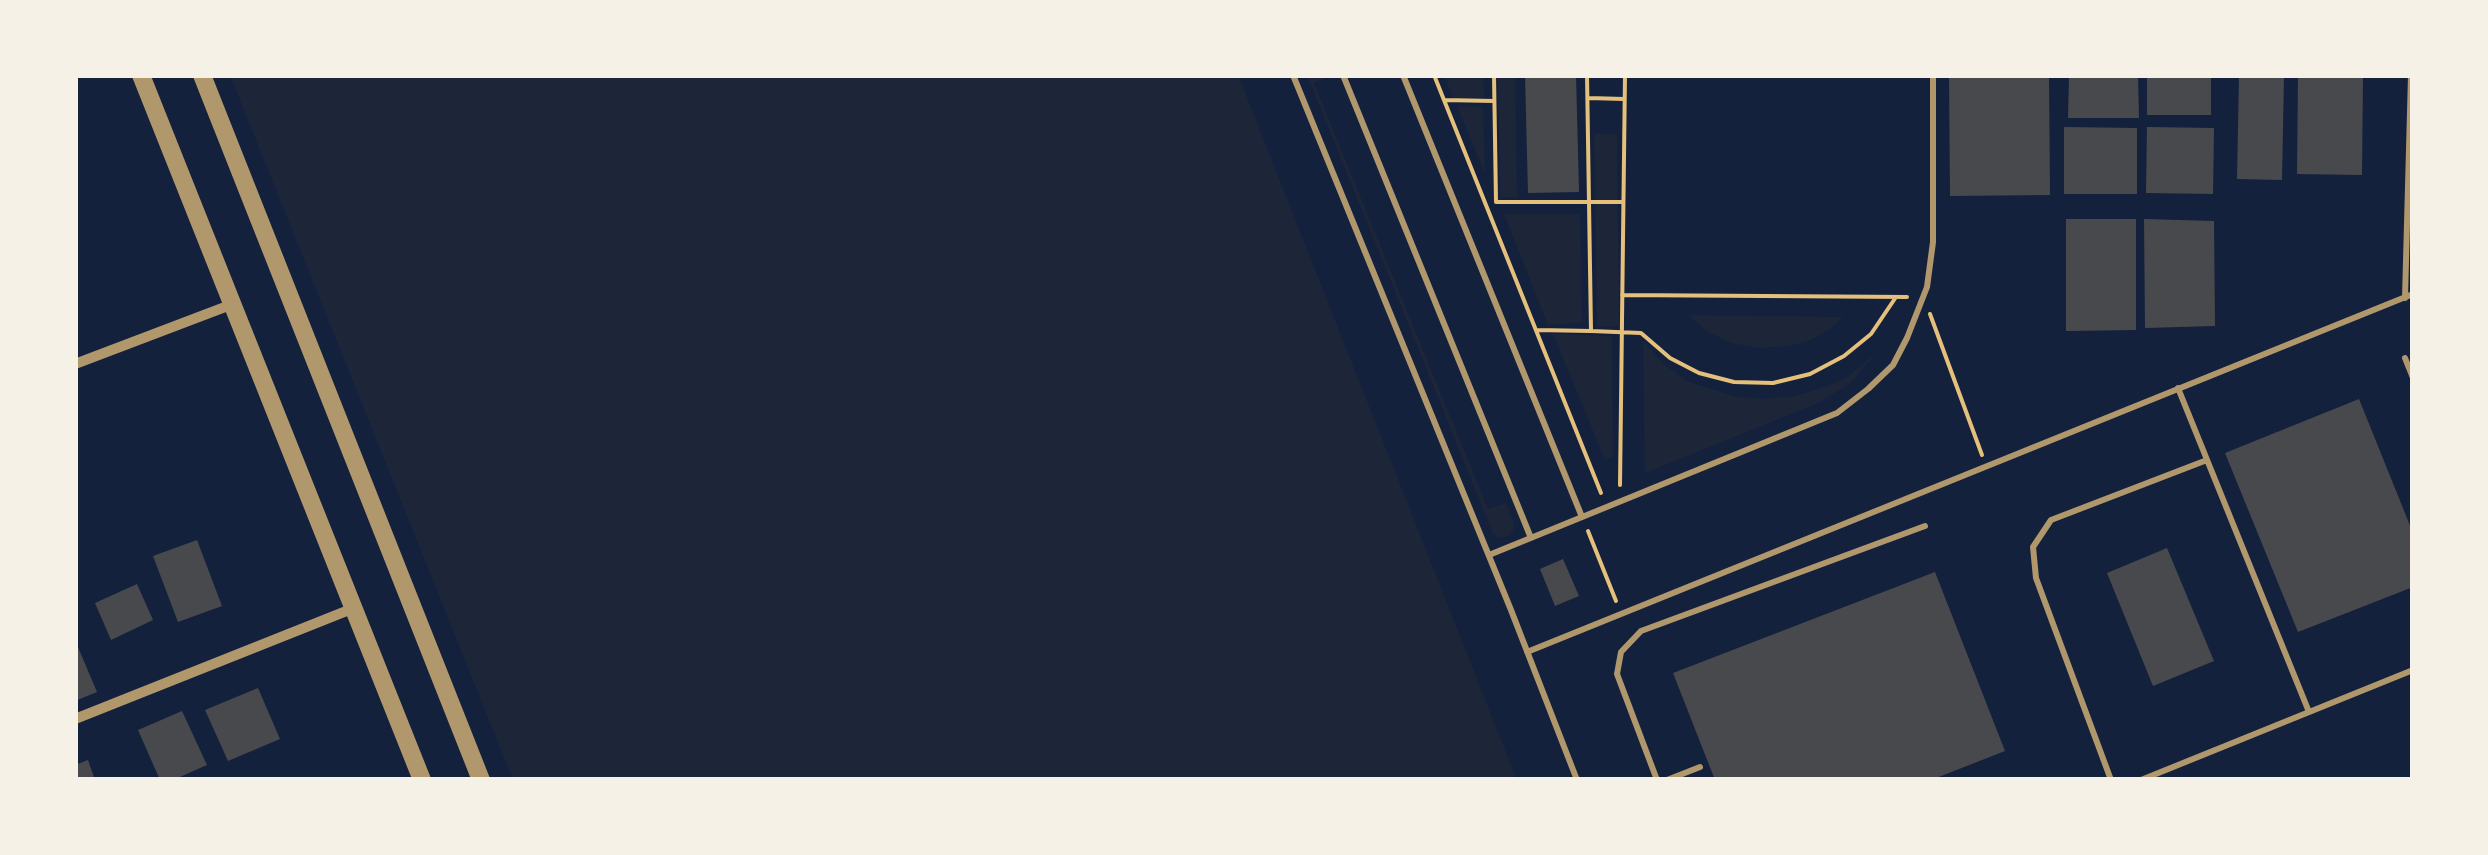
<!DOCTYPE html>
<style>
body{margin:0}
#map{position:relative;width:2488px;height:855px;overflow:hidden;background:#14213d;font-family:Lato,sans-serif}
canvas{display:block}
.frame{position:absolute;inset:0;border:78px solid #f6f1e7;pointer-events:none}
</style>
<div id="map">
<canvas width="2488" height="855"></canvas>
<div class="frame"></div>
</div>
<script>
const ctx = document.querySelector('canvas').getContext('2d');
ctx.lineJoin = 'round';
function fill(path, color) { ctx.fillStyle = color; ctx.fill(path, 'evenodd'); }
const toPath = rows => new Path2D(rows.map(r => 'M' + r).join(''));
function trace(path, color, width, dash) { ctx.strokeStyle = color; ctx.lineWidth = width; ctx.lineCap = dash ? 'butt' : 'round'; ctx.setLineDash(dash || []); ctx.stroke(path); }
fill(toPath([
 [230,75,1238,75,1517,780,513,780],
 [1307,75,1333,75,1314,83,1488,509,1506,503,1514,524,1513,531,1508,536,1499,538,1493,533],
 [1444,75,1483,75,1484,98,1453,98],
 [1498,75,1515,75,1517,197,1500,197],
 [1457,106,1483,107,1485,174],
 [1594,134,1617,134,1619,326,1597,327],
 [1504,214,1580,214,1582,322,1548,325],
 [1688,315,1843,317,1830,329,1811,340,1790,346,1758,348,1731,343,1708,332],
 [1553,334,1612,336,1613,456,1605,460],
 [1643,341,1666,366,1689,382,1734,396,1761,399,1795,396,1828,386,1846,378,1876,353,1851,383,1816,404,1645,473]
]), '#1d2539');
fill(toPath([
 [1525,75,1576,75,1579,192,1528,193],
 [1949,75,2049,75,2050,195,1950,196],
 [2069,75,2138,75,2139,118,2068,118],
 [2147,75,2211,75,2211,115,2147,115],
 [2239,75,2284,75,2282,180,2237,179],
 [2298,75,2363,75,2362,175,2297,174],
 [2064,127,2137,128,2137,194,2064,194],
 [2147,127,2214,128,2213,194,2146,193],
 [2066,219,2136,219,2136,330,2066,331],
 [2144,219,2214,221,2215,326,2145,328],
 [2359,399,2413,533,2413,587,2298,632,2225,453],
 [197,540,222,606,178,622,153,556],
 [2167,548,2214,661,2153,686,2107,573],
 [1563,559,1579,596,1555,606,1540,569],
 [1935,572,2005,751,1931,780,1715,780,1673,673],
 [137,584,153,620,111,640,95,603],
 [75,640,97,692,75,701],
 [258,688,280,739,228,761,205,710],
 [182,711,207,765,173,780,160,780,138,730],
 [88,760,95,780,75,780,75,765]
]), '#48494c');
trace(toPath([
 [1434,75,1601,493],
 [1494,75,1496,202,1623,202],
 [1587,75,1591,331,1641,333,1670,358,1699,373,1734,382,1773,383,1810,374,1844,356,1871,334,1896,297],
 [1589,98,1624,99],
 [1444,100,1494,101],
 [1622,295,1907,297],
 [1930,314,1982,455],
 [1537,330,1591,331],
 [1620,485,1625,75],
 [1588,531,1616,601]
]), '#e5c07b', 4);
trace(toPath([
 [1293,75,1511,610,1577,780],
 [1343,75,1531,538],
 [1403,75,1582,517],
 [2405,298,2411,75],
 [2405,358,2413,378],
 [2178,388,2309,712],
 [1489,555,1837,413,1868,389,1893,365,1907,338,1927,287,1933,242,1933,75],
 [1527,652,2413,294],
 [1657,780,1617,674,1621,652,1641,631,1925,526],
 [1667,780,1700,767],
 [2111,780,2036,578,2033,547,2051,520,2207,460],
 [2141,780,2413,670]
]), '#b1986c', 6);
trace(toPath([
 [75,364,233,304],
 [75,719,354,608]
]), '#b1986c', 10);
trace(toPath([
 [141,75,422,780],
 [202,75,481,780]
]), '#b1986c', 18);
</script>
